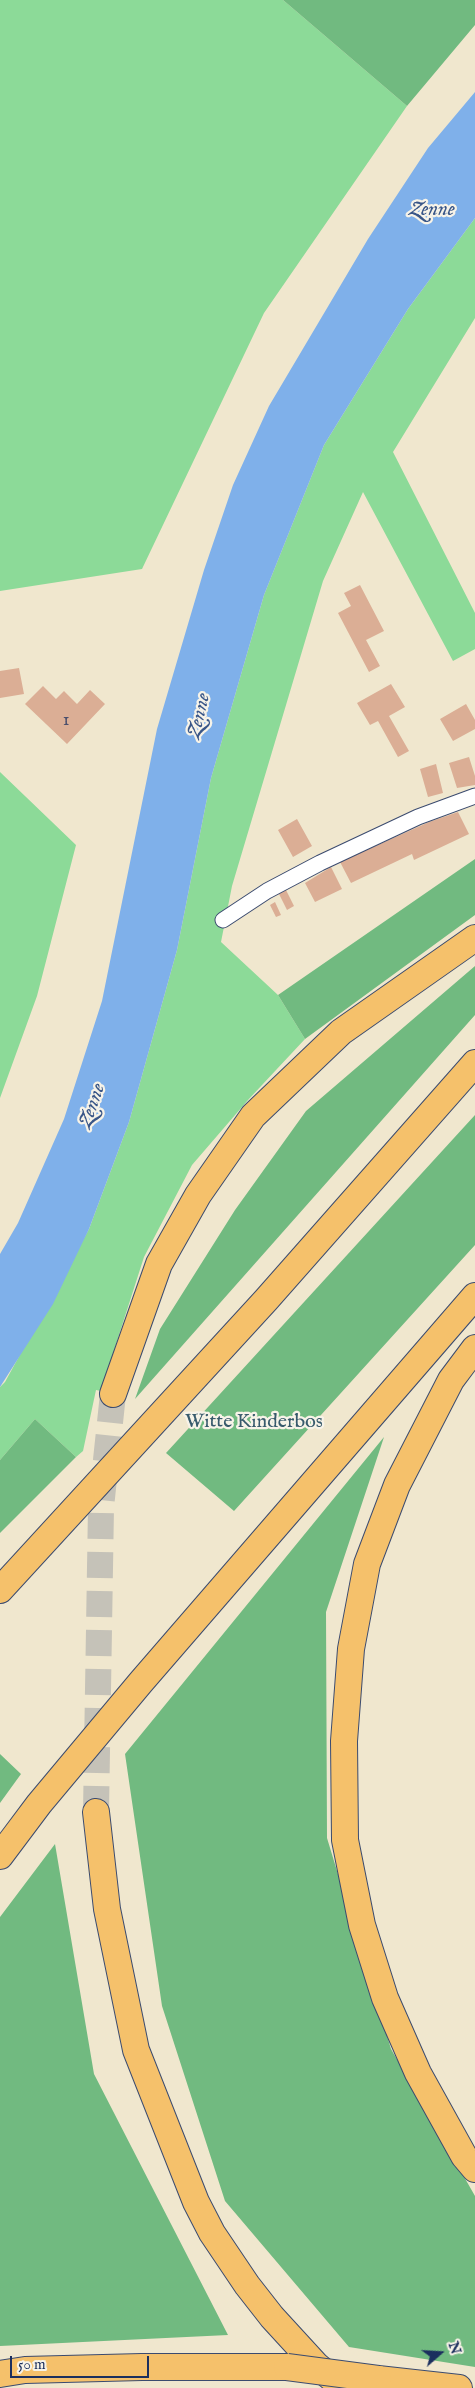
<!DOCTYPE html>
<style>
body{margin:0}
#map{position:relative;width:475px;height:2388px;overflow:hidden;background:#f0e7ce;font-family:"IM FELL English",serif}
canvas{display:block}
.north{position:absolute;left:415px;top:2328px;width:50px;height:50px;-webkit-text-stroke:4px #f7f3e8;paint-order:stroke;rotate:71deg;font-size:14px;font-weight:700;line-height:20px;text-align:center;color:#1b2f5e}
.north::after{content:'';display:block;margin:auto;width:18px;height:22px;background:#1b2f5e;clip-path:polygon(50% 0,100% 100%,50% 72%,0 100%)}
.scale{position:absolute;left:10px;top:2356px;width:139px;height:22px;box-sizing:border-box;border:2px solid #1b2f5e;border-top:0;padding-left:6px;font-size:15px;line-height:18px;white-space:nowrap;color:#1b2f5e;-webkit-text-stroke:4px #f7f3e8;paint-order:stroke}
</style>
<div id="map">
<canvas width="475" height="2388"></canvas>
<div class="north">N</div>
<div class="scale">50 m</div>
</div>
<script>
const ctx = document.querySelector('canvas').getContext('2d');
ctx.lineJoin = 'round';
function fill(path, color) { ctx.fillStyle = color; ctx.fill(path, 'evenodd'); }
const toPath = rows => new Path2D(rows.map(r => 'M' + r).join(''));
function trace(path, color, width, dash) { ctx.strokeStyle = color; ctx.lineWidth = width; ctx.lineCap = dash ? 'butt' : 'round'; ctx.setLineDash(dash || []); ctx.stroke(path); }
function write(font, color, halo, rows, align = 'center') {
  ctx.font = font + ' "IM FELL English",serif'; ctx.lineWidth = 4.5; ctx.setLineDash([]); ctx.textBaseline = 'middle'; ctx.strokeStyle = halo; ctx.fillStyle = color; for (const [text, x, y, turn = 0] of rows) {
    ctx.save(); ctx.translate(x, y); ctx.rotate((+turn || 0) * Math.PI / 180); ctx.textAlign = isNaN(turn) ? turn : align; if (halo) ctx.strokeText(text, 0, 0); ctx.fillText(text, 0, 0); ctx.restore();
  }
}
fill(toPath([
 [0,0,283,0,407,106,264,313,142,569,0,591],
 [475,218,475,318,393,452,475,613,475,649,453,661,363,492,323,581,232,886,221,942,278,995,305,1039,248,1100,192,1165,144,1257,101,1391,96,1390,83,1451,76,1457,35,1419,0,1460,0,1387,5,1382,89,1229,129,1122,177,950,211,778,264,595,324,445,408,309],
 [0,772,76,845,37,996,0,1098]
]), '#8cda98');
fill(toPath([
 [283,0,475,0,475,25,407,106],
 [475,859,475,915,305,1039,278,995],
 [475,966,475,1015,135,1399,160,1329,235,1210,306,1111],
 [475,1115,475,1245,234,1511,166,1453],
 [35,1419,76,1457,0,1533,0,1460],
 [384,1437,326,1612,327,1838,391,2049,475,2196,475,2367,349,2347,225,2201,162,2006,125,1754],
 [0,1754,21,1774,0,1803],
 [55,1844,94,2074,228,2335,0,2346,0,1917]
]), '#71ba80');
fill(toPath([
 [475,92,475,218,408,309,324,445,264,595,211,778,177,950,129,1122,89,1229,53,1304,0,1387,0,1254,18,1223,64,1119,102,1001,157,729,204,570,233,485,269,406,368,239,428,148]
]), '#7fb0ea');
fill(toPath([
 [360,585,384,631,366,640,380,666,369,672,338,613,351,606,344,593],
 [19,668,24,694,0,698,0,671],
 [391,684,405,707,389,716,409,751,398,757,378,721,370,725,357,703],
 [43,686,56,699,64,691,77,704,90,690,105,704,67,744,25,704],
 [466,704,475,720,475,729,453,741,440,719],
 [469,757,475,776,475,785,457,788,449,763],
 [436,764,443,793,428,797,420,769],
 [458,812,469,834,414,860,412,854,351,883,340,862,429,822],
 [297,819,312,846,293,857,278,830],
 [331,867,342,889,315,902,305,883],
 [286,890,294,906,287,910,279,894],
 [275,902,281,915,276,917,270,905]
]), '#dbae95');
trace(toPath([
 [96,1812,101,1507,113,1394]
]), '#c5c2b8', 26, [26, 13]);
const minor = toPath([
 [223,920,267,891,320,863,418,817,475,796]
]);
const motorway = toPath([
 [475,1348,451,1380,397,1485,367,1564,351,1649,344,1741,345,1840,362,1925,385,1998,418,2073,464,2156,475,2169],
 [113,1394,159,1264,198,1195,253,1116,341,1032,475,938],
 [0,1590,266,1300,475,1063],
 [96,1812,107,1909,136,2050,196,2202,212,2233,247,2285,272,2317,316,2365,344,2388],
 [0,1856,39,1804,141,1682,475,1296],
 [0,2374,25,2370,142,2367,287,2367],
 [378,2379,459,2388]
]);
trace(minor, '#3b4b6f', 17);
trace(motorway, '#3b4b6f', 28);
trace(minor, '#fff', 15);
trace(motorway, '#f5c16b', 26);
const motorwayBridge = toPath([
 [287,2367,378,2379]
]);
trace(motorwayBridge, '#3b4b6f', 28, []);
trace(motorwayBridge, '#f5c16b', 26);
write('18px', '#4b4f6c', null, [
 ["1",66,721]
]);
write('20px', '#375a6c', '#f7f3e8', [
 ["Witte Kinderbos",254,1423]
]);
write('italic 21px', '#395688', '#f7f3e8', [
 ["Zenne",432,211],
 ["Zenne",200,716,-77],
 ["Zenne",93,1106,-71]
]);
</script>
